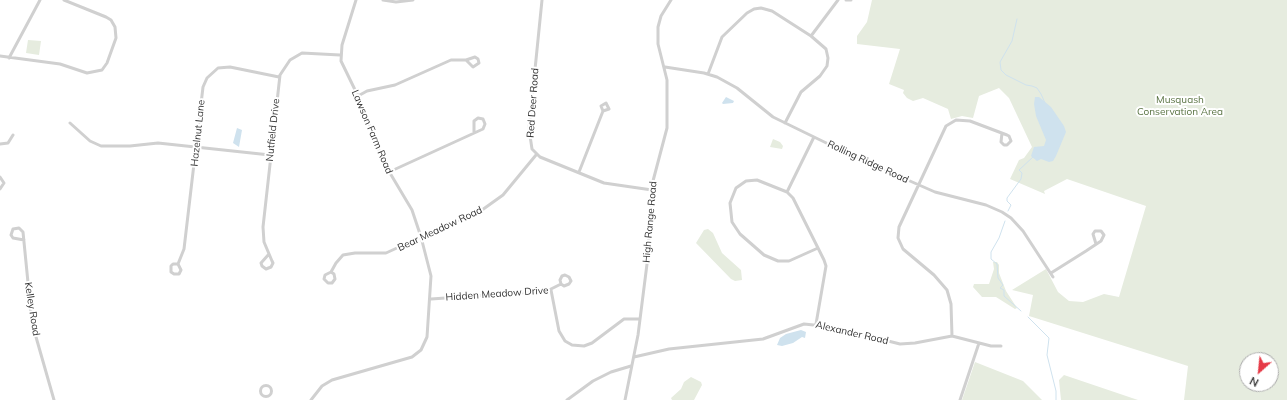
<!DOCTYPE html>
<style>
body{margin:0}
#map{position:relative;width:1287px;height:400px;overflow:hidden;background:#fff;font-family:Mulish,sans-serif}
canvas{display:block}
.north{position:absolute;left:1239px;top:352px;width:40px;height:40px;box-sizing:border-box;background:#fff;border:1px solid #adadad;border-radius:50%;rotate:207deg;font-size:11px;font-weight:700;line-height:16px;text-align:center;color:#333}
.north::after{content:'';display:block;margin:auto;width:14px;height:18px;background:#e63946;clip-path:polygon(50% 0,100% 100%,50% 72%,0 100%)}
</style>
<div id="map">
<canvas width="1287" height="400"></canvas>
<div class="north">N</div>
</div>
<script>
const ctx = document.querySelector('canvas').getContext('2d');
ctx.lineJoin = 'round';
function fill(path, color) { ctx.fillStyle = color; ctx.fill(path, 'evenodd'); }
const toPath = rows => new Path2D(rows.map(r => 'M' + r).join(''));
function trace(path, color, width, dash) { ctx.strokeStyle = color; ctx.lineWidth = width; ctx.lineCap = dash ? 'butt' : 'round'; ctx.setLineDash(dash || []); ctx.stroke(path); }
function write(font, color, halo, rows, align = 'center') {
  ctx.font = font + ' Mulish,sans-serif'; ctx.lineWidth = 4; ctx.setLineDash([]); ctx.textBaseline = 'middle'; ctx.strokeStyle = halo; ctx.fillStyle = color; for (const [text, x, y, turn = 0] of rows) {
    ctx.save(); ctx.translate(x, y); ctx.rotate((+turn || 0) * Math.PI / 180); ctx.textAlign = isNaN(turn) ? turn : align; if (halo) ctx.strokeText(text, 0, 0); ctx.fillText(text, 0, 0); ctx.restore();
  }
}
fill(toPath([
 [872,0,1287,0,1287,400,1184,400,1188,366,1029,316,1033,295,1012,290,1046,269,1058,292,1069,301,1083,302,1104,294,1119,297,1146,206,1067,179,1044,191,1045,194,1010,179,1019,160,1024,158,1032,147,1009,98,999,88,979,96,973,118,962,116,951,119,948,109,923,98,913,101,907,98,903,93,904,90,889,84,900,49,857,44,857,36,867,22],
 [1247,360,1271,360,1271,384,1247,384],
 [28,40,41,41,39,55,26,53],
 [773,139,780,142,783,146,782,149,770,147],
 [708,229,713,233,722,253,741,270,742,280,735,281,731,279,696,243,704,230],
 [993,262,997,262,999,265,999,273,1006,291,1017,308,1015,309,996,297,982,297,973,287,974,284,989,284,994,269],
 [975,362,1023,381,1042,400,962,400],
 [1064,375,1132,398,1138,400,1061,400,1059,380],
 [691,377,701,382,702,385,694,400,672,400,671,398,681,389,684,382]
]), '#e6ecdf');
fill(toPath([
 [726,97,734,101,733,103,723,104,722,103],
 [1035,97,1039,97,1051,107,1064,126,1066,132,1056,156,1053,161,1049,162,1041,159,1037,161,1031,156,1034,147,1044,146,1046,140,1036,116,1034,104],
 [237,128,242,130,239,147,233,143],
 [801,330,806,332,805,338,802,337,793,343,782,346,777,345,780,338,786,334]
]), '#cfe2ee');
trace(toPath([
 [1017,19,1012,41,1000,62,1001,70,1006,75,1026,85,1032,86,1037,88,1041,94,1045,103],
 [1008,211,1011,205,1007,201,1007,198,1021,179,1022,173,1019,170,1033,157],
 [1005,221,999,238,991,252,991,259,997,264,998,278,1003,285,1000,288,1004,290,1004,296,1021,311],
 [1028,317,1049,338,1047,355,1056,391,1056,400]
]), '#cfe2ee', 1);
trace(toPath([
 [383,0,396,2,413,0],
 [542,0,529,129,532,149,540,157,604,183,652,190],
 [846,0,851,0],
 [811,36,838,0],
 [0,56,60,64,87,73,102,70,107,63,116,38,115,27,111,20,106,17,64,0],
 [9,58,40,0],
 [665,67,704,73,717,77,737,88,773,117,853,156,935,192,986,205,1002,212,1011,218,1023,231,1053,277],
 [708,74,722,37,747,13,754,9,761,8,772,11,811,36,826,49,828,58,827,66,820,76,801,92,785,123],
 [358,96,367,91,395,85,451,60,466,60,475,57,478,59,479,63,473,67,466,60],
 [70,123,90,141,101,146,130,146,158,143,270,155],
 [0,144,8,143,13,135],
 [389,172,483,129,485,124,483,119,478,118,474,121,474,133],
 [579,172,603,111,609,109,606,103,601,106,603,111],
 [0,177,4,183,0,189],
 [787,192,814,137],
 [24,240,13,238,11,235,13,229,19,228,23,232,32,323,54,400],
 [269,254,261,263,262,266,266,269,271,267,273,263,272,261,264,242,263,227,280,75,290,60,302,53,340,55],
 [178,264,181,270,179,274,174,274,171,272,171,266,173,264,178,264,184,249,203,87,207,78,218,68,230,67,279,77],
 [331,272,334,274,335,279,332,283,328,283,324,279,325,275,331,272,336,263,343,255,355,253,386,253,458,220,475,215,503,195,536,155],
 [1051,273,1086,251,1101,241,1104,235,1101,231,1095,231,1093,234,1096,244],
 [551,290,559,331,565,341,572,345,584,346,592,343,624,319,640,319],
 [431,299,547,291,561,284,560,280,562,276,565,275,569,277,571,281,569,284,564,286,561,284],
 [816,324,826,266,824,260,793,198,787,192,757,180,746,181,736,188,730,203,732,222,740,234,764,255,778,261,789,261,818,248],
 [952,336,951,304,947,290,934,275,903,249,898,238,899,227,946,126,956,120,970,121,1007,135,1009,136,1011,141,1007,145,1004,145,1001,142,1002,133],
 [634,357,669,349,763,339,804,324,833,327,900,344,915,343,952,336,991,346,1001,346],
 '260.5 391a5.5 5.5 0 1 1 11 0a5.5 5.5 0 1 1-11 0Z',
 [311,400,322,386,332,380,412,357,421,350,427,337,431,276,421,237,412,210,384,163,358,96,341,61,342,45,356,0],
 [567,400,593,381,611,372,631,366],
 [625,400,638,335,647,264,653,181,667,128,667,80,658,44,658,27,661,16,671,0],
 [960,400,979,343]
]), '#d0d0d0', 3);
write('10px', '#56703f', '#fff', [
 ["Musquash",1180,100],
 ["Conservation Area",1180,112]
]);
write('10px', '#333', '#fff', [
 ["Red Deer Road",533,103,-86],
 ["Nutfield Drive",273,130,-84],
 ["Lawson Farm Road",372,132,67],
 ["Hazelnut Lane",198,133,-84],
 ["Rolling Ridge Road",868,162,25],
 ["High Range Road",650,222,-85],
 ["Bear Meadow Road",440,229,-25],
 ["Hidden Meadow Drive",497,294,-4],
 ["Kelley Road",32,309,81],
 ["Alexander Road",852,333,13]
]);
</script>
